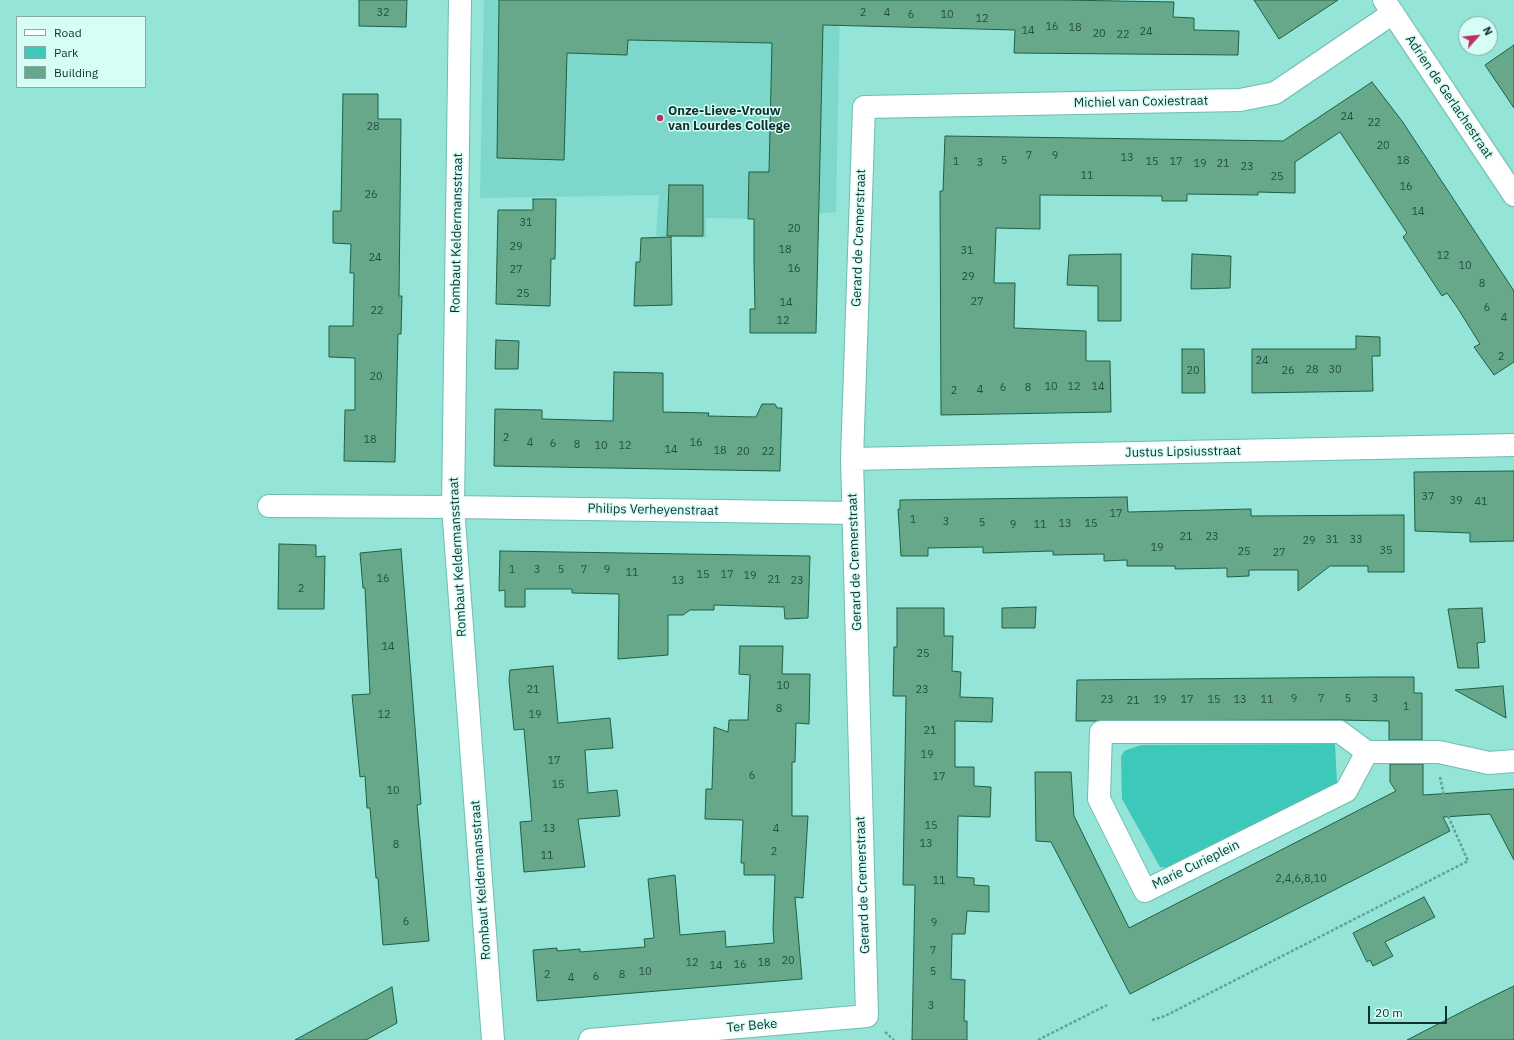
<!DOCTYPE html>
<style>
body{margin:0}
#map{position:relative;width:1514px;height:1040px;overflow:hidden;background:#94e4d8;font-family:"IBM Plex Sans",sans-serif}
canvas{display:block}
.legend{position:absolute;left:16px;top:16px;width:130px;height:72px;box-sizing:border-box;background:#d6fdf6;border:1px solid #86aba6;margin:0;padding:5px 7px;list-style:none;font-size:12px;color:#0f312d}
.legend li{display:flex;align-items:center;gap:8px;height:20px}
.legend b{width:20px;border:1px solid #86aba6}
.north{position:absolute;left:1458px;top:16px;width:40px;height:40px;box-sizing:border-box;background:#d6fdf6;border:1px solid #86aba6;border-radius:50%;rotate:63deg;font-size:11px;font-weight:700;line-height:16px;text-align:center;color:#0f312d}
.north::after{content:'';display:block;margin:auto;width:14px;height:18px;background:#bc3063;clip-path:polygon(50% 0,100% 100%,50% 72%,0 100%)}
.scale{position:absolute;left:1368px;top:1006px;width:79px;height:18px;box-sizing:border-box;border:2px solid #0f312d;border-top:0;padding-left:5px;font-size:12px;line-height:14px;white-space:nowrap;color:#0f312d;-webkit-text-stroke:3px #d6fdf6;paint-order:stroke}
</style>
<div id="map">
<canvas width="1514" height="1040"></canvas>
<ul class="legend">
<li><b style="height:5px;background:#fff"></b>Road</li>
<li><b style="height:11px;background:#3dc9b9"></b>Park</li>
<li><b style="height:11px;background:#67a88a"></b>Building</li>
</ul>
<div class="north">N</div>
<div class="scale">20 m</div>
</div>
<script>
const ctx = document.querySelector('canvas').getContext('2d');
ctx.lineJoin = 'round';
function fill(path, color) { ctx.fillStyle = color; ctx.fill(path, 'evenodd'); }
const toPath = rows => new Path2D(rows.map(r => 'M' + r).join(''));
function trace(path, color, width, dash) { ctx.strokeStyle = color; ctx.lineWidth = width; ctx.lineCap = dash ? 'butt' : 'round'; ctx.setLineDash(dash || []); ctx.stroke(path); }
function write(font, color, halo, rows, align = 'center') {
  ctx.font = font + ' "IBM Plex Sans",sans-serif'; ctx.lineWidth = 3; ctx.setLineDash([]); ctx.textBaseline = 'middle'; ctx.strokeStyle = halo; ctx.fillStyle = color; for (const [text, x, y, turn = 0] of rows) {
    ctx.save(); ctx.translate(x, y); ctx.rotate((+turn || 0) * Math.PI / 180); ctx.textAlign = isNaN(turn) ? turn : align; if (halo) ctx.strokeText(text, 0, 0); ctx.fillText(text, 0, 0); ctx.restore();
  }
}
fill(toPath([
 [484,0,840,0,836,212,773,219,706,218,706,238,656,236,659,195,480,198]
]), '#7dd7ca');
fill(toPath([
 [1335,744,1337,783,1169,868,1160,867,1122,799,1121,757,1124,751,1141,745]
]), '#3dc9b9');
const building = toPath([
 [359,0,407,0,406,27,359,26,359,0],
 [499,0,1063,0,1174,2,1173,17,1194,18,1194,30,1239,31,1238,55,1014,53,1015,30,823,25,816,333,750,333,750,309,755,309,754,262,754,219,748,219,749,172,769,172,772,43,628,40,627,55,567,53,564,160,497,158,499,0],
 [1254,0,1338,0,1279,39,1254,0],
 [1514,45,1514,108,1485,65,1514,45],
 [1372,82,1402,121,1514,291,1514,362,1494,375,1474,347,1480,344,1457,307,1447,293,1442,296,1403,237,1407,233,1340,132,1295,162,1295,193,1258,192,1258,195,1187,194,1187,201,1162,201,1162,196,1040,195,1040,229,996,228,994,283,1015,283,1014,328,1086,331,1086,361,1110,361,1111,412,941,415,940,191,943,191,945,136,1283,141,1372,82],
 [343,94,378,94,378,119,401,119,399,296,402,296,401,334,398,334,395,462,344,461,345,410,355,410,355,358,329,357,329,326,353,326,354,273,350,273,351,244,333,243,333,211,341,211,343,94],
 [669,185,703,185,703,236,667,236,669,185],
 [533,199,556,199,555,259,551,259,550,306,496,304,498,210,533,210,533,199],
 [671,237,672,305,634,306,636,262,640,262,641,238,671,237],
 [1121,254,1121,321,1098,321,1098,286,1067,285,1069,255,1121,254],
 [1192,254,1231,256,1230,288,1191,289,1192,254],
 [1356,336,1380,337,1380,356,1372,356,1373,391,1252,393,1252,349,1356,349,1356,336],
 [496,340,519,341,518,369,495,369,496,340],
 [1182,349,1204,349,1205,393,1182,393,1182,349],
 [614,372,663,373,663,412,709,413,708,416,756,417,762,404,775,404,777,408,782,408,780,471,494,466,495,409,542,410,542,419,613,421,614,372],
 [1514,471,1514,541,1470,542,1470,533,1415,531,1414,472,1514,471],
 [1127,497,1128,512,1251,509,1251,516,1404,515,1404,572,1368,572,1368,566,1330,566,1298,591,1298,570,1249,570,1249,576,1227,577,1227,568,1175,569,1175,566,1127,566,1127,560,1104,561,1104,554,1053,555,1053,551,983,553,983,547,928,548,928,556,901,556,898,509,900,509,900,500,1127,497],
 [279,544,316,545,316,557,325,556,324,609,278,609,279,544],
 [401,549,421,804,417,805,429,941,383,945,378,878,376,878,370,808,367,808,365,776,360,777,352,695,370,694,365,588,363,588,360,553,401,549],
 [500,551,810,556,808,618,785,619,784,607,714,605,714,610,690,610,683,615,668,615,668,655,618,659,619,594,572,593,572,589,525,589,525,607,505,607,505,590,499,591,500,551],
 [1036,607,1035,628,1002,628,1002,608,1036,607],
 [897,608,944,608,944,636,953,636,952,671,961,672,960,697,993,698,992,722,955,721,955,767,974,767,974,786,991,787,990,817,958,816,957,877,974,878,974,885,989,886,989,912,967,911,965,934,952,934,951,979,965,980,964,1021,967,1021,967,1040,912,1040,915,885,903,885,906,696,893,696,894,647,897,647,897,608],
 [1482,608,1485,642,1477,643,1479,668,1458,668,1448,609,1482,608],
 [740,646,783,646,782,674,810,674,809,724,796,723,795,762,792,762,792,816,808,816,803,898,795,897,802,979,537,1001,533,950,557,948,557,951,580,949,580,952,645,947,644,939,654,938,648,879,675,875,680,935,725,931,726,947,774,943,773,929,775,875,744,875,744,863,741,863,743,820,705,819,706,789,712,789,714,727,728,732,729,720,748,720,750,675,739,674,740,646],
 [553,666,558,723,610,718,613,748,585,750,588,793,617,790,620,816,578,819,585,867,524,872,520,822,532,821,524,729,514,730,509,680,510,670,553,666],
 [1378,677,1414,677,1414,693,1422,693,1422,740,1389,740,1389,721,1340,720,1076,721,1077,680,1378,677],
 [1503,686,1506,718,1455,690,1503,686],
 [1390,764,1423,764,1423,795,1514,789,1514,860,1490,814,1443,817,1450,831,1130,994,1051,842,1036,841,1035,772,1071,772,1074,816,1129,928,1396,791,1390,782,1390,764],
 [1424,897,1435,917,1385,942,1393,956,1373,966,1370,960,1367,962,1353,933,1424,897],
 [1514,986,1514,1040,1407,1040,1481,1002,1514,986],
 [392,987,397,1023,366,1040,295,1040,392,987]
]);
fill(building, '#67a88a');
trace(building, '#1c6146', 1);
const minor = toPath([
 [460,0,453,507,493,1040],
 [1384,0,1514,195],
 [852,459,1514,445],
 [269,506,453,507,853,513],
 [1367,752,1346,791,1145,891,1099,799,1101,732,1340,732,1367,752,1439,752,1489,763,1514,761],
 [590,1040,867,1016,852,459,864,107,1240,100,1275,93,1393,13]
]);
trace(minor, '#6dbdb1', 24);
trace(toPath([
 [1152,1020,1165,1016,1468,861,1449,818,1440,777],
 [885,1032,894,1040],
 [1038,1040,1107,1005]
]), '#63a299', 2.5, [3, 2]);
trace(minor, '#fff', 22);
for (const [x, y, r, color] of [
 [660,118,4,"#bc3063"]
]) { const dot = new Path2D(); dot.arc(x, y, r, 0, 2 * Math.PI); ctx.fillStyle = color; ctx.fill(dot); trace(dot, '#d6fdf6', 1.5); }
write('11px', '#254f44', null, [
 ["32",383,13],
 ["2",863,13],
 ["4",887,13],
 ["6",911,15],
 ["10",947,15],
 ["12",982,19],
 ["16",1052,27],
 ["18",1075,28],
 ["14",1028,31],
 ["24",1146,32],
 ["20",1099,34],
 ["22",1123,35],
 ["24",1347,117],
 ["22",1374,123],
 ["28",373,127],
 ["20",1383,146],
 ["7",1029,156],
 ["9",1055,156],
 ["13",1127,158],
 ["5",1004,161],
 ["18",1403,161],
 ["1",956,162],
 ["15",1152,162],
 ["17",1176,162],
 ["3",980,163],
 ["19",1200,164],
 ["21",1223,164],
 ["23",1247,167],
 ["11",1087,176],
 ["25",1277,177],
 ["16",1406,187],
 ["26",371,195],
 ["14",1418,212],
 ["31",526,223],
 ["20",794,229],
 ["29",516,247],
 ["18",785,250],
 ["31",967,251],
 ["12",1443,256],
 ["24",375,258],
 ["10",1465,266],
 ["16",794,269],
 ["27",516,270],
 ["29",968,277],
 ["8",1482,284],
 ["25",523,294],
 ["27",977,302],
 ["14",786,303],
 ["6",1487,308],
 ["22",377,311],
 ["4",1504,318],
 ["12",783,321],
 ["2",1501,357],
 ["24",1262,361],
 ["28",1312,370],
 ["30",1335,370],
 ["20",1193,371],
 ["26",1288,371],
 ["20",376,377],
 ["10",1051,387],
 ["12",1074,387],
 ["14",1098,387],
 ["6",1003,388],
 ["8",1028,388],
 ["4",980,390],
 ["2",954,391],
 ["2",506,438],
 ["18",370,440],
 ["4",530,443],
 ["16",696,443],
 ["6",553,444],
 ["8",577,445],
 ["10",601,446],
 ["12",625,446],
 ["14",671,450],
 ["18",720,451],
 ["20",743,452],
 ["22",768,452],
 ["37",1428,497],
 ["39",1456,501],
 ["41",1481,502],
 ["17",1116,514],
 ["1",913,520],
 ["3",946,522],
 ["5",982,523],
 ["13",1065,524],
 ["15",1091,524],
 ["9",1013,525],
 ["11",1040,525],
 ["21",1186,537],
 ["23",1212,537],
 ["31",1332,540],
 ["33",1356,540],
 ["29",1309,541],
 ["19",1157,548],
 ["35",1386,551],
 ["25",1244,552],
 ["27",1279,553],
 ["1",512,570],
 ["3",537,570],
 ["5",561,570],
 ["7",584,570],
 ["9",607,570],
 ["11",632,573],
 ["15",703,575],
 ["17",727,575],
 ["19",750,576],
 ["16",383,579],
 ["21",774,580],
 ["13",678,581],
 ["23",797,581],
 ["2",301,589],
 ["14",388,647],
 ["25",923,654],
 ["10",783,686],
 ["21",533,690],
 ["23",922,690],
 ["9",1294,699],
 ["7",1321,699],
 ["5",1348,699],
 ["3",1375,699],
 ["23",1107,700],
 ["19",1160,700],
 ["17",1187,700],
 ["15",1214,700],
 ["13",1240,700],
 ["11",1267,700],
 ["21",1133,701],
 ["1",1406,707],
 ["8",779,709],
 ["12",384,715],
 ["19",535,715],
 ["21",930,731],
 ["19",927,755],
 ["17",554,761],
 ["6",752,776],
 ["17",939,777],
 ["15",558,785],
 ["10",393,791],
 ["15",931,826],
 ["13",549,829],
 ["4",776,829],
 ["13",926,844],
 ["8",396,845],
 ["2",774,852],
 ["11",547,856],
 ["2,4,6,8,10",1301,879],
 ["11",939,881],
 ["6",406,922],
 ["9",934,923],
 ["7",933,951],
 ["20",788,961],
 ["12",692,963],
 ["18",764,963],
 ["16",740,965],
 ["14",716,966],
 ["10",645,972],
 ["5",933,972],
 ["2",547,975],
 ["8",622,975],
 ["6",596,977],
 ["4",571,978],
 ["3",931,1006]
]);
write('13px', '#0f312d', '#d6fdf6', [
 ["Adrien de Gerlachestraat",1449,97,56],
 ["Michiel van Coxiestraat",1141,102,-1],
 ["Rombaut Keldermansstraat",457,233,-89],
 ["Gerard de Cremerstraat",859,238,-88],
 ["Justus Lipsiusstraat",1183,452,-1],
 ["Philips Verheyenstraat",653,510,1],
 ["Rombaut Keldermansstraat",458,557,-93],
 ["Gerard de Cremerstraat",855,562,-92],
 ["Marie Curieplein",1196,865,-26],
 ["Rombaut Keldermansstraat",481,880,-94],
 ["Gerard de Cremerstraat",863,885,-92],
 ["Ter Beke",752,1026,-5]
]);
write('bold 13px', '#0f312d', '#d6fdf6', [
 ["Onze-Lieve-Vrouw",668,111],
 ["van Lourdes College",668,126]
], 'left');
</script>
